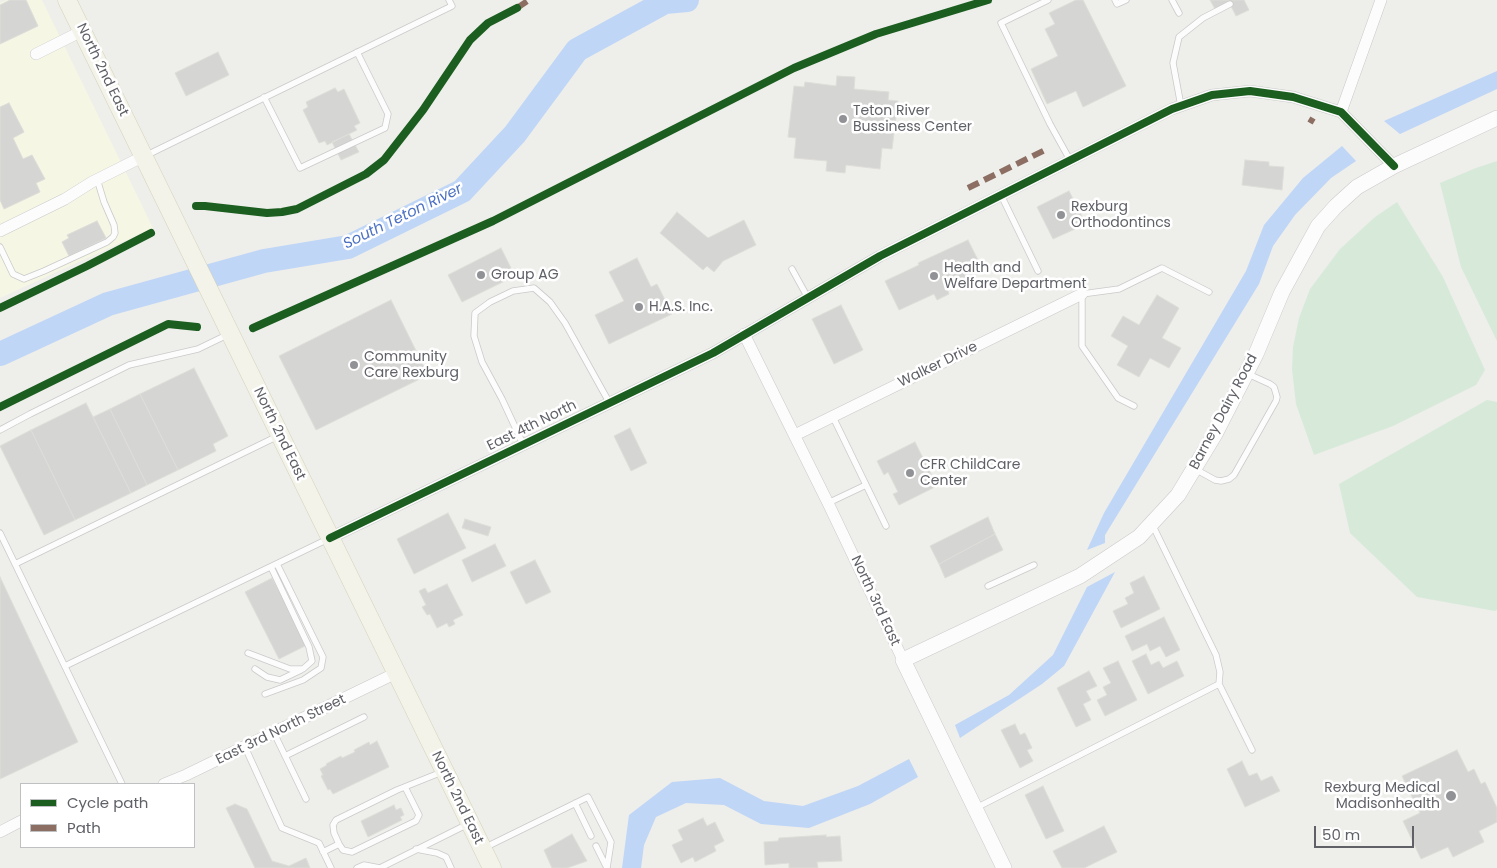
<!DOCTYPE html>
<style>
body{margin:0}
#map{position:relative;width:1497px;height:868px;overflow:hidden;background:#eeeeea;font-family:Poppins,sans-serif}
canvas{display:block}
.legend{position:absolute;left:20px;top:783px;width:175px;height:65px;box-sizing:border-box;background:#fff;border:1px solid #bfc0c2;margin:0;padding:6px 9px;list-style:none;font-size:15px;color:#5f6167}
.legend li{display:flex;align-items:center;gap:10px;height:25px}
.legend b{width:25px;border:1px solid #bfc0c2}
.scale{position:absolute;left:1314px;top:826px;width:100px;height:22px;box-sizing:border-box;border:2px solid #5f6167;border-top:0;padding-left:6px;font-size:15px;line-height:18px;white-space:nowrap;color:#5f6167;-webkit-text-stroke:4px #fff;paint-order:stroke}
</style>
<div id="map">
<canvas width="1497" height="868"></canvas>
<ul class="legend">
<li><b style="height:6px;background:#1b5e20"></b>Cycle path</li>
<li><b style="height:6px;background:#8d6e63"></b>Path</li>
</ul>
<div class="scale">50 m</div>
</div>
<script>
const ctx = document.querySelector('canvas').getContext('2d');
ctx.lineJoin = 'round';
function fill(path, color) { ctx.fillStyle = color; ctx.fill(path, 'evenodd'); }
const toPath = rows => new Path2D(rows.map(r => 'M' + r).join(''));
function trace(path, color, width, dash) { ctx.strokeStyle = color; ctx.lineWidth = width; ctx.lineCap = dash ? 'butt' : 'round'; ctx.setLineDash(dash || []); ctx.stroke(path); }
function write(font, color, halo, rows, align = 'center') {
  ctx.font = font + ' Poppins,sans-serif'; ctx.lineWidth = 5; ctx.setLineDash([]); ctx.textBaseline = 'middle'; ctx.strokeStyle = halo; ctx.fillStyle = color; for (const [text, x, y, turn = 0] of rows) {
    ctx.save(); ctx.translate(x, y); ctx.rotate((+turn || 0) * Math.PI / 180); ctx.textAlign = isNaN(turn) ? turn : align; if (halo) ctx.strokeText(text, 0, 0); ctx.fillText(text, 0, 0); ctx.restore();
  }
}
fill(toPath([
 [7,0,42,0,153,228,0,298,0,3]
]), '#f6f6e4');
fill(toPath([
 [1497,161,1497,341,1461,267,1440,183,1476,168],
 [1397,202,1443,277,1485,370,1476,385,1393,426,1314,455,1296,404,1292,369,1293,347,1299,318,1310,289,1340,249,1375,217],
 [1487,400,1497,402,1497,610,1495,611,1417,597,1350,533,1339,484]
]), '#d7ead9');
fill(toPath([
 [1497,71,1497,89,1400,134,1384,121],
 [1342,146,1356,161,1331,178,1295,215,1273,246,1259,284,1105,535,1105,543,1087,550,1104,513,1246,271,1264,225,1303,178],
 [1115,572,1064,666,1042,684,960,738,955,725,1009,695,1053,655,1087,587],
 [909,759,918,777,870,804,809,828,761,824,724,805,686,803,656,817,644,845,641,868,622,868,629,815,672,782,720,778,764,801,803,806,858,786]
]), '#bfd6f7');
trace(toPath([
 [0,354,108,304,264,261,348,247,462,191,515,134,577,50,665,2,687,0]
]), '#bfd6f7', 24);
const building = toPath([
 [10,0,26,0,38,26,0,44,0,5,10,0],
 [1076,0,1083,0,1126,86,1083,107,1076,91,1047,104,1031,69,1058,56,1045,29,1055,24,1049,13,1076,0],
 [1210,0,1244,0,1249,10,1236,16,1229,2,1215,9,1210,0],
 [218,52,229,75,186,96,175,73,218,52],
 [837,76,855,77,854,89,889,92,888,100,898,101,892,149,882,148,880,169,846,165,845,173,826,171,827,161,794,158,796,138,788,137,794,86,804,87,805,82,836,86,837,76],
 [335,88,338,92,344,89,360,123,354,126,357,130,327,145,325,141,319,143,303,110,308,107,306,102,335,88],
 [9,103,24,132,13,138,23,159,32,155,45,179,36,183,40,192,4,209,0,200,0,107,9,103],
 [349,134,359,152,341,160,332,142,349,134],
 [1245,160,1269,162,1269,166,1284,167,1282,190,1242,185,1245,160],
 [1069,191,1086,224,1053,239,1037,207,1069,191],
 [677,212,708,238,744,220,756,245,723,261,714,272,707,266,703,270,660,233,677,212],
 [97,221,106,238,69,256,62,242,69,238,67,235,97,221],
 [968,240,983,270,947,288,949,294,937,300,934,294,899,310,885,281,919,265,918,263,968,240],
 [501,248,515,276,462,302,448,275,501,248],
 [637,258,651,287,657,284,672,314,609,344,595,315,624,301,609,272,637,258],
 [1157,295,1179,308,1162,338,1181,348,1169,368,1150,358,1139,377,1117,365,1128,346,1111,336,1123,316,1139,325,1157,295],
 [391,300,428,375,316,430,279,356,391,300],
 [841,305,863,350,834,364,812,319,841,305],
 [194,368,228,436,213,444,216,451,178,470,140,394,194,368],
 [140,394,178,470,147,485,110,409,140,394],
 [86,403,131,493,75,520,31,430,86,403],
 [110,409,147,485,131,493,93,417,110,409],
 [630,428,647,463,631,471,614,436,630,428],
 [31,430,75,520,44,535,0,446,31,430],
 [915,442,937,486,899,505,893,494,898,492,888,472,884,475,877,461,915,442],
 [448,513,466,548,414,574,397,539,448,513],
 [988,517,995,534,939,564,930,546,988,517],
 [465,519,491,527,488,536,462,528,465,519],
 [995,534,1003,550,945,578,939,564,995,534],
 [495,544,506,566,472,582,462,560,495,544],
 [535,560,551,592,526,604,510,572,535,560],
 [1144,576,1160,609,1121,628,1113,611,1128,604,1125,598,1134,593,1130,583,1144,576],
 [0,577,78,742,0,779,0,577],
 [272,578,280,593,283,592,309,644,279,659,245,592,272,578],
 [447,584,463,615,453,620,455,624,449,627,447,623,437,628,430,614,427,615,422,607,426,605,419,591,425,588,428,593,447,584],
 [1164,617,1180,650,1166,657,1160,646,1150,651,1147,644,1132,651,1125,636,1164,617],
 [1146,654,1151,665,1159,661,1163,668,1177,661,1184,676,1148,694,1132,661,1146,654],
 [1118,661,1137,700,1105,716,1097,700,1107,695,1103,687,1111,683,1103,668,1118,661],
 [1089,671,1097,686,1086,691,1091,700,1083,704,1091,720,1076,727,1057,688,1089,671],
 [1015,724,1020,735,1025,733,1032,748,1027,750,1033,761,1020,768,1001,730,1015,724],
 [377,741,389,767,333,794,330,789,328,790,321,776,323,775,320,769,327,765,326,764,341,756,342,758,355,752,354,750,369,742,370,745,377,741],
 [1457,750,1468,772,1474,769,1481,784,1485,782,1497,808,1497,822,1479,831,1484,842,1453,857,1448,847,1421,859,1403,821,1420,813,1402,776,1457,750],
 [1242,761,1249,776,1257,773,1261,781,1272,776,1280,791,1245,807,1227,769,1242,761],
 [1043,786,1064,831,1046,839,1025,795,1043,786],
 [235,804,247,809,272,861,289,866,306,858,310,868,255,868,226,808,235,804],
 [394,805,396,810,401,808,404,815,400,817,402,820,368,837,361,821,394,805],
 [703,818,707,826,715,822,724,841,714,846,716,851,695,862,693,857,681,863,672,845,683,840,678,830,703,818],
 [1104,826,1117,852,1084,868,1062,868,1053,851,1104,826],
 [572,834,587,861,567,868,552,868,544,850,572,834],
 [826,835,826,837,840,836,842,861,817,862,818,868,789,868,789,863,765,865,764,842,778,841,779,838,826,835]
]);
fill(building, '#d5d5d3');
trace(building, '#deddd9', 1);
const lane = toPath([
 [1048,0,1001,23,1050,124,1070,160],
 [1115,0,1117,4,1126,0],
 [1172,0,1179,13],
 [264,97,300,168,385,128,388,114,357,52],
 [1181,106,1173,63,1179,37,1203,18,1230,4],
 [145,156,452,6,449,0],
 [1001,195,1038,271],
 [0,247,13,274,24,279,44,271,107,242,113,237,115,233,114,225,104,202,97,179],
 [792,269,808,298],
 [1134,406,1118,398,1082,346,1082,294,1119,289,1162,268,1209,292],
 [833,417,886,526],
 [0,430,30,414,129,365,198,349,229,334],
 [523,444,502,399,482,362,474,336,475,313,490,302,513,291,534,288,550,302,565,323,609,402],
 [1195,469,1215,480,1221,481,1229,479,1234,475,1276,401,1277,397,1274,387,1270,384,1248,374],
 [828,503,866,485],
 [0,533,122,784],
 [15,564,278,436],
 [988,586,1034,565],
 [248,653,290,669,303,669,312,661,309,647,271,567],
 [65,666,328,539],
 [255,669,267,677,280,680,301,670],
 [1219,684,1252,750],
 [265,694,303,680,321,668,323,657,277,564],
 [274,733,306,799],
 [245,747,282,828,319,843,331,868],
 [285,756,364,717],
 [575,803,591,836],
 [976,808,1219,684,1220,672,1216,655,1153,526],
 [339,844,343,850,352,852,416,821,419,815,405,787],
 [596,846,607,868],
 [484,848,588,797,611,842,607,868],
 [416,849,437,853,446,857,451,868],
 [323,852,339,844,334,833,333,825,336,820,397,790,442,772],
 [357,868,364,865,380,868,468,824]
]);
const street = toPath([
 [36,54,82,31],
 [1341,112,1381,0],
 [0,231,65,199,92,182,144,156],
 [744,334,828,503,903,660],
 [795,435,1082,294],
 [330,538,713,353,880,256,1172,109,1212,95,1250,91,1293,97,1341,112,1394,166],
 [164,784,186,775,396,673],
 [0,832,21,821]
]);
const secondary = toPath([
 [1004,868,903,660,1080,576,1139,537,1178,495,1215,434,1256,354,1282,292,1318,226,1336,206,1357,187,1394,166,1497,118]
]);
const primary = toPath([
 [67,0,492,868]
]);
trace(lane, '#cacaca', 7);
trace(street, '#cacaca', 12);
trace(secondary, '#cbcbcc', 16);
trace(primary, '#d5d2b8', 19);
trace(lane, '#fcfcfc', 5.5);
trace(street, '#fcfcfc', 11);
trace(secondary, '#fcfcfc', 15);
trace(primary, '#f3f3e9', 18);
trace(toPath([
 [517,8,529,0],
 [1310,123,1313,118],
 [968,188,1045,150]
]), '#8d6e63', 6, [12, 6]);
trace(toPath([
 [196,206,205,206,267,213,282,212,297,209,366,174,384,160,423,110,470,40,488,23,517,8],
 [0,308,87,266,151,233],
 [253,328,493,221,794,68,876,34,988,0],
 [0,407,168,324,197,327],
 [330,538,713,353,880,256,1172,109,1212,95,1250,91,1293,97,1341,112,1394,166]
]), '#1b5e20', 8);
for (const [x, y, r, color] of [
 [843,119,5,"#919295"],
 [1061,215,5,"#919295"],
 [481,275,5,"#919295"],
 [934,276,5,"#919295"],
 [639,307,5,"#919295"],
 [354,365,5,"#919295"],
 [910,473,5,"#919295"],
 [1451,796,6,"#919295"]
]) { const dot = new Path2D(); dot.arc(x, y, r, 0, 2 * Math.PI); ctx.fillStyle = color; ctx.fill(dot); trace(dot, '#fff', 2); }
write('14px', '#5f6167', '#fff', [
 ["North 2nd East",102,70,64],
 ["Walker Drive",938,365,-26],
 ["Barney Dairy Road",1224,412,-62],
 ["East 4th North",532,426,-26],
 ["North 2nd East",279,434,64],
 ["North 3rd East",875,601,65],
 ["East 3rd North Street",281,730,-26],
 ["North 2nd East",457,798,64]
]);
write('14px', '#5f6167', '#fff', [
 ["Teton River",853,111],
 ["Bussiness Center",853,127],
 ["Rexburg",1071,207],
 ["Orthodontincs",1071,223],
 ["Health and",944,268],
 ["Welfare Department",944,284],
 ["Group AG",491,275],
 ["H.A.S. Inc.",649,307],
 ["Community",364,357],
 ["Care Rexburg",364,373],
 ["CFR ChildCare",920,465],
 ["Center",920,481],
 ["Rexburg Medical",1440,788,"right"],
 ["Madisonhealth",1440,804,"right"]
], 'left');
write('italic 15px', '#4c71c2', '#fff', [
 ["South Teton River",403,217,-26]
]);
</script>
